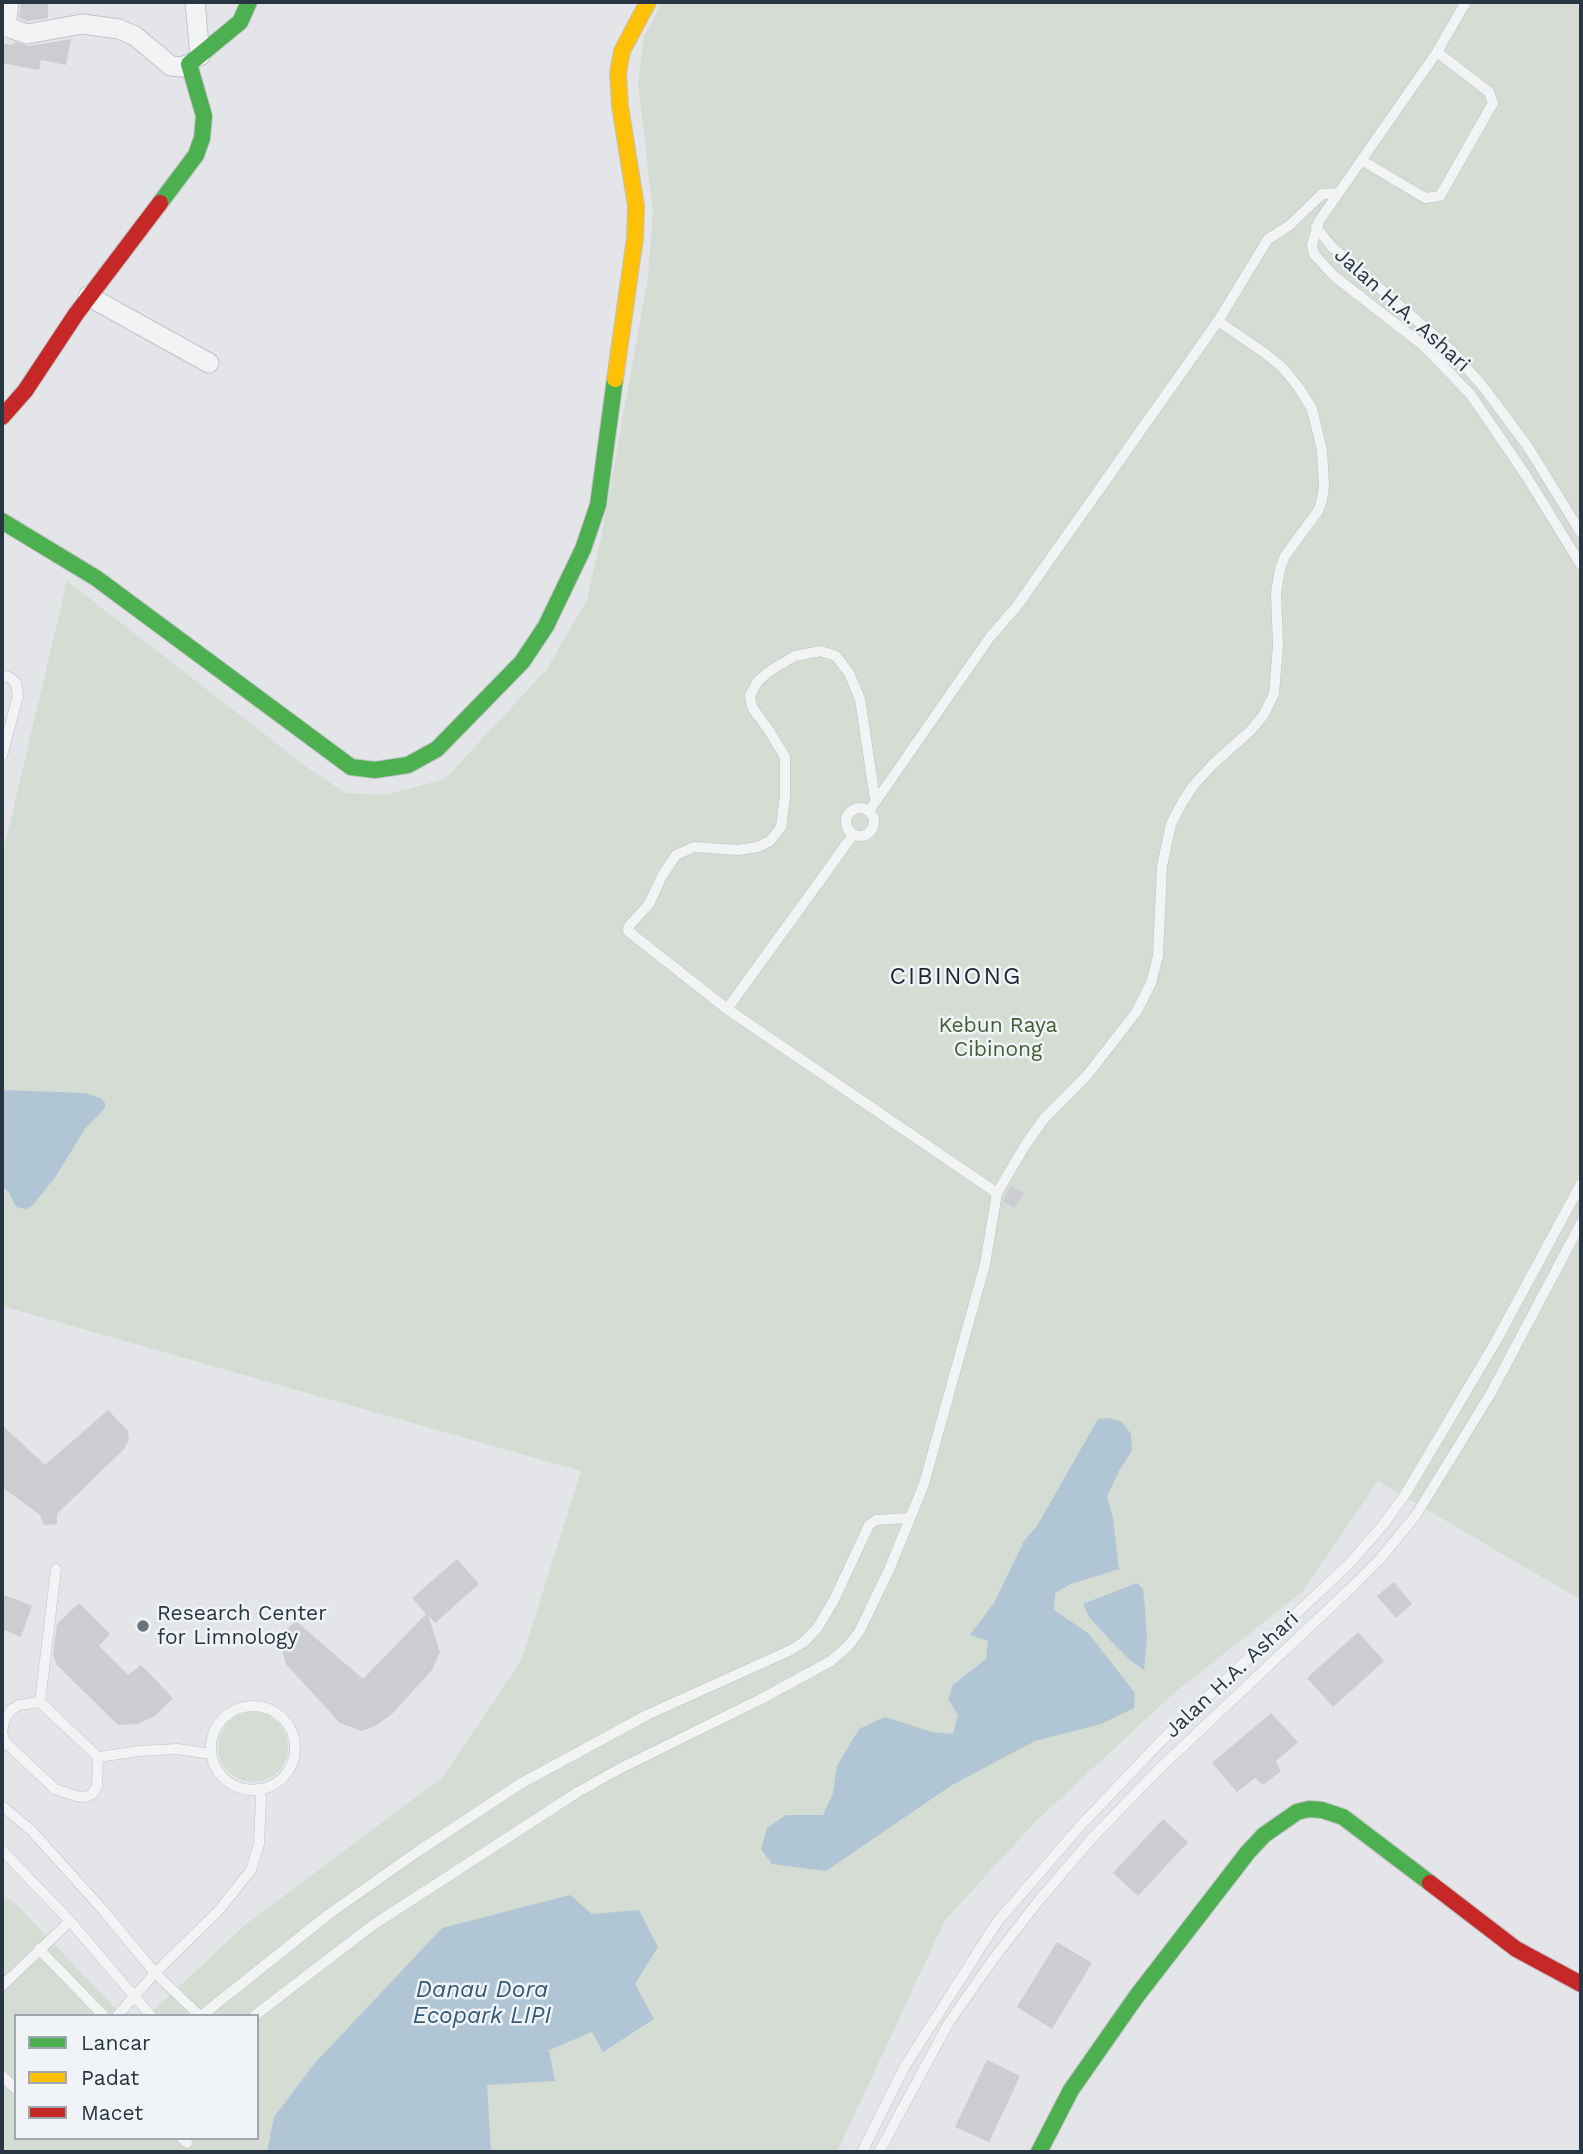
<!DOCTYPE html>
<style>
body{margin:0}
#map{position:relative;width:1583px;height:2154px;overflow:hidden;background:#e3e5e8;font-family:"Work Sans",sans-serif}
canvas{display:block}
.frame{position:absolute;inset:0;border:4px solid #283542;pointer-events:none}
.legend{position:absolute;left:14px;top:2014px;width:245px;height:126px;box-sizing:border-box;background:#f0f4f7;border:2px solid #a0a8af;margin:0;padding:9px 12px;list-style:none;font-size:21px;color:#283542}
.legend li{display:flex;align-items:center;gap:14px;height:35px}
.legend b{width:35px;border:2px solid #a0a8af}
</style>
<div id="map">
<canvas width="1583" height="2154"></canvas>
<div class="frame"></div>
<ul class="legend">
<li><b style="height:9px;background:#4caf50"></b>Lancar</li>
<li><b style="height:9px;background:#ffc107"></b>Padat</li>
<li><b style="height:9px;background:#c62828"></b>Macet</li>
</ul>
</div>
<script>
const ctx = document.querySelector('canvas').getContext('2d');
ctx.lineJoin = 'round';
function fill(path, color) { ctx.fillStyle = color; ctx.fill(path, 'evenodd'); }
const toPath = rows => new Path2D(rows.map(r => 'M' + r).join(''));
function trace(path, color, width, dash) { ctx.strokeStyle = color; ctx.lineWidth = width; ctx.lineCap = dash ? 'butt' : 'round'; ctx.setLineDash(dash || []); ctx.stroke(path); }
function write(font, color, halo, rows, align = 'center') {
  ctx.font = font + ' "Work Sans",sans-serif'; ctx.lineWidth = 5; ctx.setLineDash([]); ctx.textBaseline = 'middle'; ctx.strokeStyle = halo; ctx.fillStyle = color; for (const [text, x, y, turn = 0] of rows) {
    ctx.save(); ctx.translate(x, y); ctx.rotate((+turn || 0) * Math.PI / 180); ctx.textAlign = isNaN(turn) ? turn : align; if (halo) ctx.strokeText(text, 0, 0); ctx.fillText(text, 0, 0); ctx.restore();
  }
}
fill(toPath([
 [662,2,1581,2,1581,1600,1378,1481,1302,1592,1174,1693,1035,1822,945,1920,837,2152,2,2152,2,1898,12,1900,123,2016,16,2016,16,2138,257,2138,257,2016,148,2016,246,1924,442,1778,521,1661,581,1471,2,1306,2,857,67,581,308,768,346,793,386,795,445,779,547,669,587,600,602,534,648,277,653,212,638,83,644,36],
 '218 1747a35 35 0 1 1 70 0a35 35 0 1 1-70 0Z'
]), '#d4dcd3');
fill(toPath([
 [2,1090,85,1093,101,1098,105,1103,105,1108,85,1129,56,1176,32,1206,26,1209,16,1207,9,1193,2,1185],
 [1108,1418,1122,1422,1131,1434,1132,1451,1119,1471,1107,1496,1113,1518,1119,1569,1071,1584,1055,1593,1054,1610,1089,1634,1135,1693,1134,1708,1101,1724,1035,1741,952,1785,826,1871,772,1864,761,1849,767,1828,786,1815,823,1815,833,1793,837,1766,859,1729,885,1717,932,1732,953,1734,958,1715,948,1699,953,1685,986,1659,988,1641,970,1635,994,1603,1024,1541,1037,1526,1098,1419],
 [1137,1583,1143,1589,1145,1608,1147,1639,1144,1670,1131,1661,1109,1639,1089,1617,1083,1604],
 [570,1895,592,1914,639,1910,658,1947,635,1984,654,2019,603,2052,592,2032,549,2050,555,2081,487,2085,491,2152,267,2152,274,2117,315,2063,442,1928]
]), '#b0c6d4');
fill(toPath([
 [21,2,48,2,48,18,28,21,19,18],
 [71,39,66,65,41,60,39,70,2,63,2,43,13,45,14,42,29,46],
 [1011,1185,1024,1194,1014,1208,1003,1201],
 [108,1410,128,1431,129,1440,124,1449,57,1514,57,1524,44,1525,40,1515,2,1487,2,1425,45,1465],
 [457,1559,479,1584,435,1623,428,1615,440,1652,432,1670,392,1714,375,1726,362,1731,340,1723,286,1664,282,1650,287,1629,296,1621,363,1679,426,1614,412,1598],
 [1394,1582,1412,1604,1396,1618,1377,1596],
 [2,1594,32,1606,21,1637,2,1629],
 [79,1603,110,1634,99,1646,128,1675,141,1665,173,1698,155,1716,137,1724,118,1725,57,1665,53,1656,57,1624],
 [1358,1632,1384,1661,1333,1707,1307,1678],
 [1271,1713,1298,1742,1276,1761,1281,1771,1263,1785,1255,1778,1237,1792,1212,1763],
 [1163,1819,1188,1842,1138,1896,1113,1873],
 [1057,1942,1092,1963,1052,2029,1017,2007],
 [987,2060,1020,2076,989,2142,955,2127]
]), '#cbcdd0');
const lane = toPath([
 [1466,2,1437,52,1319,221,1312,245,1314,254,1334,276,1424,346,1471,395,1525,474,1581,565],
 [1363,161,1425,198,1440,196,1493,103,1489,92,1437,52],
 [1316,227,1332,247,1452,351,1485,389,1528,447,1581,533],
 [2,676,9,677,16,683,18,696,2,756],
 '846 822a14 14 0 1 1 28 0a14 14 0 1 1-28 0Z',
 [869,811,990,637,1017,606,1218,321,1268,239,1290,225,1322,194,1338,193],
 [853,835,727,1009,997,1193],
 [727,1009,628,931,629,926,649,904,662,876,676,855,694,847,738,850,758,847,770,841,781,827,785,796,785,757,768,729,752,707,750,695,758,681,771,670,795,656,821,651,836,656,849,673,860,699,875,799],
 [56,1569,40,1702,98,1757,139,1751,177,1749,211,1754],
 [40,1702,19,1705,11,1710,4,1721,2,1732,5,1742,55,1789,76,1796,85,1797,92,1794,97,1787,98,1757],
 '211 1748a42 42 0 1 1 84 0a42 42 0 1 1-84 0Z',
 [2,1806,31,1830,103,1910,155,1973,200,2016],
 [2,1850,70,1921,151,2016],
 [39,1949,104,2016],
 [2,1986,70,1921],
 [117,2016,155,1973,219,1910,251,1870,259,1844,261,1797,258,1789],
 [201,2016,329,1914,417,1852,520,1784,647,1715,791,1650,805,1641,818,1627,834,1600,869,1525,876,1520,909,1518],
 [254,2016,373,1925,578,1792,621,1768,761,1699,831,1661,848,1646,859,1632,889,1570,924,1484,985,1264,997,1193,1026,1144,1043,1120,1088,1074,1137,1011,1151,983,1158,956,1162,866,1171,824,1182,803,1193,786,1212,765,1250,731,1263,716,1274,694,1278,645,1276,593,1280,569,1285,556,1318,511,1322,500,1324,486,1322,450,1312,409,1299,388,1283,368,1266,354,1218,321],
 [2,2076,16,2089],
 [182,2138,187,2143],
 [862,2152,905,2066,997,1922,1082,1824,1166,1736,1349,1564,1383,1525,1406,1493,1496,1341,1581,1184],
 [879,2152,948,2024,994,1958,1040,1899,1093,1837,1159,1769,1353,1586,1380,1559,1416,1515,1491,1393,1581,1223]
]);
const street = toPath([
 [195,2,200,56],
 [2,25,27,34,82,24,119,29,135,36,171,66,182,67,189,64],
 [6,26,9,2],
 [88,296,209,363]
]);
const fast = toPath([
 [160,203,196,155,202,138,204,116,189,64,240,22,249,2],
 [2,521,96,578,351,767,375,770,408,765,437,749,522,662,546,626,583,549,598,505,615,379],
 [1039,2152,1071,2090,1136,1997,1248,1852,1264,1835,1297,1812,1309,1809,1322,1810,1343,1817,1430,1883]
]);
const slow = toPath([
 [615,379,635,238,636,206,620,106,618,73,622,51,648,2]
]);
const jam = toPath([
 [2,417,25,391,76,314,160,203],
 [1430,1883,1516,1949,1581,1984]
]);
trace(lane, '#c1c3c6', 11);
trace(street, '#c1c3c6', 21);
trace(fast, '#c1c3c6', 18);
trace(slow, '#c1c3c6', 18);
trace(jam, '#c1c3c6', 18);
trace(lane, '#f2f3f5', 10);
trace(street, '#f2f3f5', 19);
trace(fast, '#4caf50', 16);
trace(slow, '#ffc107', 16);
trace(jam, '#c62828', 16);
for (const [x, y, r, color] of [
 [143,1626,7,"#69737c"]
]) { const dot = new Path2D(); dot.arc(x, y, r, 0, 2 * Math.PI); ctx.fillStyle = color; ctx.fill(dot); trace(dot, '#f0f4f7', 2.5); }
write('21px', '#283542', '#f0f4f7', [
 ["Jalan H.A. Ashari",1402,310,42],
 ["Jalan H.A. Ashari",1232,1675,-43]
]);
write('21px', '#425e35', '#f0f4f7', [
 ["Kebun Raya",998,1026],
 ["Cibinong",998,1050]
]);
write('21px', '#283542', '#f0f4f7', [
 ["Research Center",157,1614],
 ["for Limnology",157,1638]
], 'left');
write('italic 23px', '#315978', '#f0f4f7', [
 ["Danau Dora",482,1990],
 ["Ecopark LIPI",482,2016]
]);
ctx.letterSpacing = '2px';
write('24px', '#1b2633', '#f0f4f7', [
 ["CIBINONG",956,977]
]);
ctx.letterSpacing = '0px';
</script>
